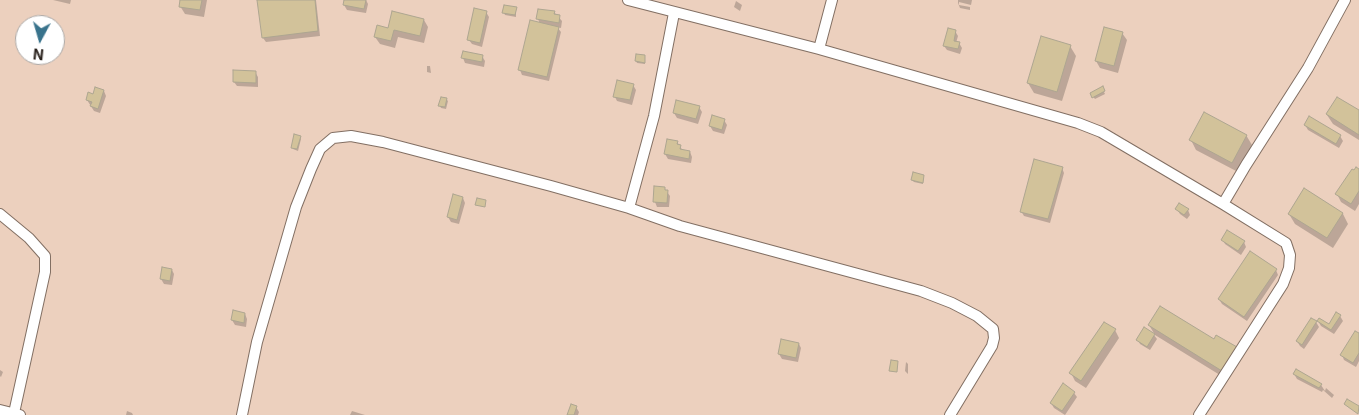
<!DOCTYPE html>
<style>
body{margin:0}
#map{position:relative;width:1359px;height:415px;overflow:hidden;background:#f5dfd1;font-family:Inter,sans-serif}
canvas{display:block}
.north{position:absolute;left:15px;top:15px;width:50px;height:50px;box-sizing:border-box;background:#fff;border:1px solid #aaa7a5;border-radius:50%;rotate:186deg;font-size:14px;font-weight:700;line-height:20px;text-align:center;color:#2a221d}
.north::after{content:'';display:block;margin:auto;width:18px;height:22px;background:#39738c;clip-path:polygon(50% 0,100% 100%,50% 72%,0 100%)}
</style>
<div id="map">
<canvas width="1359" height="415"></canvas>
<div class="north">N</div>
</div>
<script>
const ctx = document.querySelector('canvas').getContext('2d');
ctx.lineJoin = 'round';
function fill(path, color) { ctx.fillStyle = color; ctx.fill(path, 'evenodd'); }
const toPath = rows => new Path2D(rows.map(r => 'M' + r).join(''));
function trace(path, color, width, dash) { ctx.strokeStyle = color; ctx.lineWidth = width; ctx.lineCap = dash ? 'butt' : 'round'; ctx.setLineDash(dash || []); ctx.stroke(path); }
fill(toPath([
 [0,0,1359,0,1359,415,0,415],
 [25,25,55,25,55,55,25,55]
]), '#ecd0be');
fill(toPath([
 [53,0,71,0,70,4],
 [181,0,207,0,204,17,185,14,180,6],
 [258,0,316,0,320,36,266,42,263,38],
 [345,0,366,0,368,4,366,13,347,10,344,5],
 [958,0,972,0,971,5,959,2,959,5,970,7,970,10,960,8,958,3],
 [736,1,742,5,740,11,734,7],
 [516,8,516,17,505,15,504,13],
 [486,12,489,17,482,47,472,44,469,40],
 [554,12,562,21,561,28,557,27,561,32,549,81,522,75,520,70,540,24,538,19],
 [424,20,428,27,424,43,398,37,395,48,380,44,375,37,389,29],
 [955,31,958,36,956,43,959,43,962,48,960,54,947,50,944,46],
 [1122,33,1127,40,1118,73,1100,68,1096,61],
 [1070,46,1076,56,1062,101,1034,93,1028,83],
 [482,56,485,61,484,67,465,63,463,58],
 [645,56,645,64,637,63,636,61],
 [427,66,430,66,431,73,427,72],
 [255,72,258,77,258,87,237,86,234,82],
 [633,85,636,90,632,105,617,101,615,97],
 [1102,88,1105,94,1095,99,1091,94],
 [104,91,106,96,100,113,94,111,87,100],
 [446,99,448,101,446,109,441,108,440,106],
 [699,107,702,112,698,124,677,118,674,113],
 [1359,112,1359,140,1333,124,1327,115],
 [1310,118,1340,136,1343,141,1339,148,1308,130,1305,125],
 [724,120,727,125,724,134,713,131,710,126],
 [1246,135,1252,145,1238,172,1196,150,1191,140],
 [300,137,301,139,298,151,293,149,292,147],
 [677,142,683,151,690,152,692,157,691,163,668,159,665,154],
 [1062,168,1064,173,1050,223,1024,216,1021,211],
 [1359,170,1359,204,1355,211,1341,202,1337,194],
 [923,176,923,184,914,182,912,180],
 [664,188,670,196,669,207,657,207,655,202],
 [463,198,465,203,459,224,451,222,448,217],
 [1177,209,1188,210,1190,215,1187,219,1180,214],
 [1289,214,1343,214,1348,224,1333,248,1295,224],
 [1223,240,1244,242,1246,247,1241,255,1225,244],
 [172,270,174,274,172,285,164,284,161,279],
 [1276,270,1278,275,1247,321,1222,304,1219,299],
 [245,314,247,319,246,327,235,325,232,320],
 [1340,316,1343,321,1334,334,1321,326,1318,321,1329,326],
 [1316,322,1319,327,1304,349,1300,346,1297,341],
 [1149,325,1214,340,1241,358,1228,380,1155,335],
 [1115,330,1119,338,1086,388,1075,381,1071,373],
 [1154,335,1157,339,1150,350,1140,344,1138,340],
 [1359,335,1359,361,1356,367,1344,360,1342,355],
 [799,344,801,348,798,362,782,359,779,354],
 [906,362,908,364,908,374,905,371],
 [0,370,3,372,1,377,0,376],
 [1294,374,1321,385,1325,391,1326,388,1334,395,1332,398,1323,390,1322,392,1297,379],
 [1074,393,1077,397,1065,415,1054,408,1051,403],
 [576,407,579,412,578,415,569,415],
 [127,411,132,413,133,415,126,415],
 [352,411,365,415,350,415]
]), '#0003');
const building = toPath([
 [180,0,202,0,200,10,179,7,180,0],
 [257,0,315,0,318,31,262,38,257,0],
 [344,0,366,0,364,9,343,5,344,0],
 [504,5,517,7,515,15,502,13,504,5],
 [474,8,487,11,480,43,467,40,474,8],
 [538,9,555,11,554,14,560,15,559,23,536,19,538,9],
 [392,11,424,19,420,36,394,30,391,41,374,37,377,25,388,28,392,11],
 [530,20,559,27,547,77,518,70,530,20],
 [1104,27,1123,32,1114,66,1095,61,1104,27],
 [948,28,956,30,954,41,960,42,958,49,943,46,948,28],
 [1041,36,1071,45,1057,92,1027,83,1041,36],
 [463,51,483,55,482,62,461,58,463,51],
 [636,54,645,55,645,63,635,61,636,54],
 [233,70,256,71,256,83,233,82,233,70],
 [617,80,634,84,630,100,613,97,617,80],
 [1103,86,1105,91,1092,98,1090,93,1103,86],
 [95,87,104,90,98,109,90,106,92,102,86,100,88,92,93,94,95,87],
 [441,97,447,98,445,107,438,106,441,97],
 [1337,97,1359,110,1359,135,1326,114,1337,97],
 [676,100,700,106,696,119,673,113,676,100],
 [1204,112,1247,135,1232,163,1189,140,1204,112],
 [712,115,725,119,722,130,709,126,712,115],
 [1309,116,1341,135,1336,144,1304,125,1309,116],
 [294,134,301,136,297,149,291,148,294,134],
 [667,139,678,141,677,144,681,145,680,149,690,151,689,159,664,154,667,139],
 [1034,159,1063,167,1048,219,1020,212,1034,159],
 [1356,167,1359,169,1359,191,1351,204,1335,194,1352,169,1354,170,1356,167],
 [913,172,924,175,923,183,911,180,913,172],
 [654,186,665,187,665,190,668,190,667,203,653,202,654,186],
 [1304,188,1343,213,1327,238,1288,214,1304,188],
 [453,194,463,197,457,220,447,217,453,194],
 [477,198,486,200,485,207,475,205,477,198],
 [1179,203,1189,209,1184,215,1175,209,1179,203],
 [1227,230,1245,241,1238,251,1221,240,1227,230],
 [1250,251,1277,269,1244,317,1218,299,1250,251],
 [162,267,172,269,170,281,160,279,162,267],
 [1160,306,1214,339,1216,335,1237,347,1222,371,1148,325,1160,306],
 [233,310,245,313,244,323,231,320,233,310],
 [1336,312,1341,315,1331,330,1317,321,1319,318,1329,324,1336,312],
 [1311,318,1317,321,1302,345,1296,341,1311,318],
 [1104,322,1116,329,1081,381,1069,373,1104,322],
 [1144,327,1155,334,1147,347,1136,340,1144,327],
 [1355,331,1359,333,1359,353,1353,363,1340,355,1355,331],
 [781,339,799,343,796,358,778,354,781,339],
 [891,360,898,361,897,372,889,371,891,360],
 [1296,369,1322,384,1319,388,1293,374,1296,369],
 [1063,383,1075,392,1062,411,1050,403,1063,383],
 [1347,399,1359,406,1358,414,1344,404,1347,399],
 [571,404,577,406,574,415,567,415,571,404]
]);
fill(building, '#d2c29a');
trace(building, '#aea691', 1);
const minor = toPath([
 [628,0,819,49,1078,123,1101,132,1223,204,1286,243,1290,255,1289,268,1283,284,1199,415],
 [819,49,832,0],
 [1223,204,1246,165,1308,68,1345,0],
 [629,208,654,116,674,13],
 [0,214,29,238,45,256,45,272,14,413],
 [0,410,20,415],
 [242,415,257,342,296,207,311,169,320,149,333,138,351,136,383,142,551,186,629,208,680,226,921,291,952,303,977,316,993,329,994,338,992,346,950,415]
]);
trace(minor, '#826f63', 12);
trace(minor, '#fff', 10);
</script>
